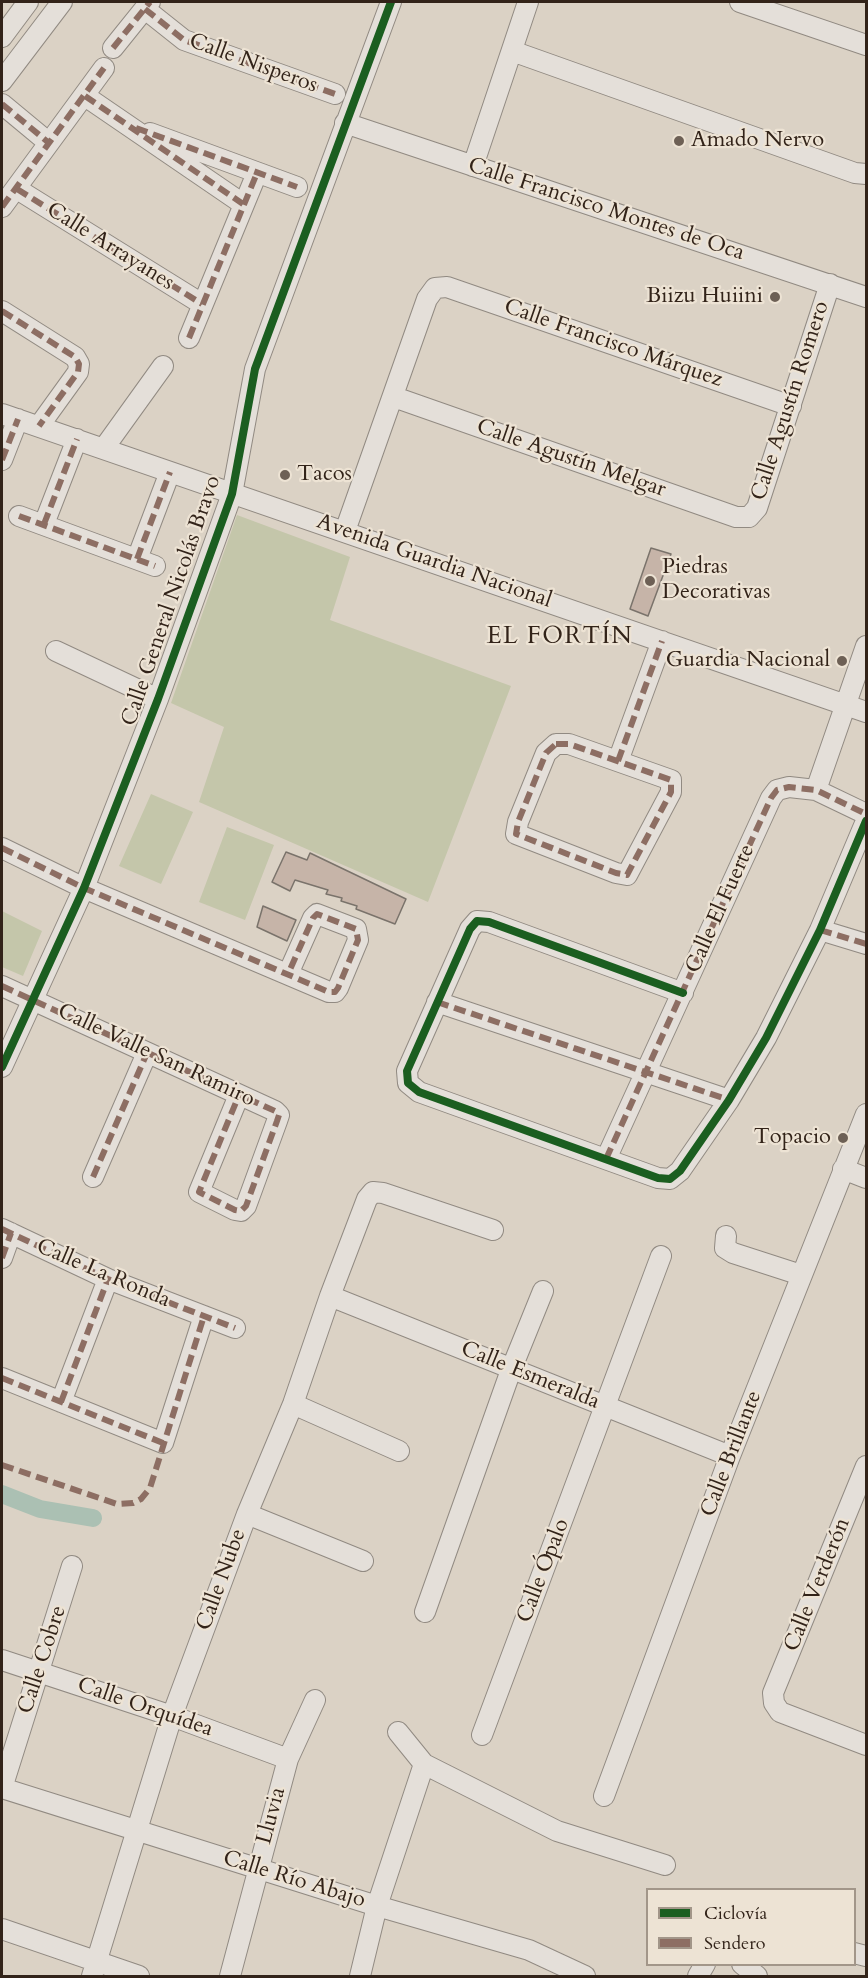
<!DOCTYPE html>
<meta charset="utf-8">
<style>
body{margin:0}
#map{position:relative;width:868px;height:1978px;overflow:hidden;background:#dbd2c5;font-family:Cardo,serif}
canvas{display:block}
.frame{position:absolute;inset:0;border:3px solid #322319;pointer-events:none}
.legend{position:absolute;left:646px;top:1888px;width:210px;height:78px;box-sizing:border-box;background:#ede3d4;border:2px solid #a29689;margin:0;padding:8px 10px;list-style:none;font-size:18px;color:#322319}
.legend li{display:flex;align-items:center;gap:12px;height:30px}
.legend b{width:30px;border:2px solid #a29689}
</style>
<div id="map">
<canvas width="868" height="1978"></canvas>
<div class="frame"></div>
<ul class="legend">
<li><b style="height:8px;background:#1b5e20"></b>Ciclovía</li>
<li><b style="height:8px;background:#8d6e63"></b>Sendero</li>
</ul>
</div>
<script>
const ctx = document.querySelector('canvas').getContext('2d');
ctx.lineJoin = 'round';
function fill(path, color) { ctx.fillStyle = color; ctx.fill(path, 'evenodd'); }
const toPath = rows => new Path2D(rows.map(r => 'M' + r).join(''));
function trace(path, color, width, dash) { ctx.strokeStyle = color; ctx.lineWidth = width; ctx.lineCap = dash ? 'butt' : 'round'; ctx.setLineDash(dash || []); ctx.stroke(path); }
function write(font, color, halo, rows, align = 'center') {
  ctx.font = font + ' Cardo,serif'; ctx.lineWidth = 4.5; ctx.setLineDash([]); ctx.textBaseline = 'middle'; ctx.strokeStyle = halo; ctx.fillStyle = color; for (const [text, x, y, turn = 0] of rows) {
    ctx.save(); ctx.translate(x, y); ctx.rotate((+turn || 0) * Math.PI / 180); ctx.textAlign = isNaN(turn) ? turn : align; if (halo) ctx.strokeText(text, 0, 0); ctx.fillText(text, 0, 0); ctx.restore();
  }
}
fill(toPath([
 [237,515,350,557,330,620,511,686,428,902,199,802,224,727,171,703],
 [151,794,193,812,161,884,119,866],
 [227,827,274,845,245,920,199,902],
 [2,911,42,931,23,976,2,967]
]), '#c4c6aa');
trace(toPath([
 [2,1494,40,1509,93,1518]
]), '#abc0b3', 18);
const building = toPath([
 [651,548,671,554,648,616,630,609,651,548],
 [286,852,307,860,310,853,406,899,395,924,356,909,357,906,341,901,342,898,326,894,328,890,295,880,290,891,272,882,286,852],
 [263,906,296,920,287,941,257,927,263,906]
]);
fill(building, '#c6b4a8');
trace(building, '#7a736b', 1.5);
const street = toPath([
 [740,2,866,45],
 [145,9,184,40,335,94],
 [2,37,28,2],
 [113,48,150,2],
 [512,51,855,173,866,174],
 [2,81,62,2],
 [85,96,243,204],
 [2,104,49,143],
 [345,123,866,297],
 [150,133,297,187],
 [473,166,528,2],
 [17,189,202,304],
 [2,207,104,68],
 [2,311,75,357,79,364,78,372,39,426],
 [189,338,257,173],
 [394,397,736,517,749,517,757,508,830,284],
 [2,414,866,712],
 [104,448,163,366],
 [2,460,18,419],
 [19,516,155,566],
 [44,524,77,439],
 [345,531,427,299,435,288,447,287,791,406],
 [137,559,170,472],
 [56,651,158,699],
 [556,744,569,744,671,780,671,792,627,875,616,873,516,834,518,822,546,753,556,744],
 [618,761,662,641],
 [816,790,866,646],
 [2,848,84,888,329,992,335,992,338,988,358,940,356,929,317,914,313,918,288,974],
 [820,930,866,944],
 [2,986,275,1111,279,1115,277,1121,246,1206,241,1211,235,1210,199,1192,239,1095],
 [683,993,489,922,477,921,470,929,407,1071,408,1083,419,1092,658,1178,670,1179,680,1171,729,1100,766,1038,820,930,866,821],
 [437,1002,729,1100],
 [2,1067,84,888,158,699,232,494,255,369,391,2],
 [606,1159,771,798,777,790,789,787,816,790,866,814],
 [843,1169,866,1178],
 [93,1177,147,1053],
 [2,1229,108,1279,235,1328],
 [726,1236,725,1248,733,1253,801,1275],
 [2,1258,11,1233],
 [330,1296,730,1456],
 [2,1378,163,1443,204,1316],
 [61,1402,108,1279],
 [293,1404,399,1451],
 [866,1466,773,1693,774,1703,780,1712,866,1745],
 [247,1514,363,1561],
 [425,1612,511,1370,543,1291],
 [2,1660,172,1716,288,1759],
 [398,1732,424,1764,557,1831,665,1865],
 [482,1735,661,1256],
 [2,1788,377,1906,529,1950,585,1976],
 [2,1788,72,1566],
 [604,1796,730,1456,866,1114],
 [2,1929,139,1976],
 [854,1953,866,1956],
 [742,1964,757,1976],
 [92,1976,172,1716,247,1514,293,1404,330,1296,367,1199,373,1192,383,1193,493,1230],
 [230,1976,288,1759,315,1700],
 [360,1976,377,1906,424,1764],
 [698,1976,705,1964]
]);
trace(street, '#918a82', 22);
trace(street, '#e4dfd9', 20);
trace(toPath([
 [145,9,184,40,335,94],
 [113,48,150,2],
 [85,96,243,204],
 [2,104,49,143],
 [136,128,297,187],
 [17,189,202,304],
 [2,207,104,68],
 [2,311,75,357,79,364,78,372,39,426],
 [189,338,257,173],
 [2,460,18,419],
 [19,516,155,566],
 [44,524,77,439],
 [137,559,170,472],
 [556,744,569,744,671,780,671,792,627,875,616,873,516,834,518,822,546,753,556,744],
 [618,761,662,641],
 [2,848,84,888,329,992,335,992,338,988,358,940,356,929,317,914,313,918,288,974],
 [820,930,866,944],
 [2,986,275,1111,279,1115,277,1121,246,1206,241,1211,235,1210,199,1192,239,1095],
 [437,1002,729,1100],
 [606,1159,771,798,777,790,789,787,816,790,866,814],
 [93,1177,147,1053],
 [2,1229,108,1279,235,1328],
 [2,1258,11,1233],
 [2,1378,163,1443],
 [61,1402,108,1279],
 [2,1465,117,1504,133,1503,141,1499,150,1488,204,1316]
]), '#8d6e63', 6, [12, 6]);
trace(toPath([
 [683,993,489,922,477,921,470,929,407,1071,408,1083,419,1092,658,1178,670,1179,680,1171,729,1100,766,1038,820,930,866,821],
 [2,1067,84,888,158,699,232,494,255,369,391,2]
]), '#1b5e20', 8);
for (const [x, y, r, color] of [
 [679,141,6,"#6d6055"],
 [775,297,6,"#6d6055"],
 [285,475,6,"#6d6055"],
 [650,581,6,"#6d6055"],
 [842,661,6,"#6d6055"],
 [843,1138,6,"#6d6055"]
]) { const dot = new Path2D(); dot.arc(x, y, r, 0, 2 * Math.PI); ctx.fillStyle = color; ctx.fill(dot); trace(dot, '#ede3d4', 2); }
write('22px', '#322319', '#ede3d4', [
 ["Calle Nisperos",253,64,20],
 ["Calle Francisco Montes de Oca",606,210,18],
 ["Calle Arrayanes",110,247,32],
 ["Calle Francisco Márquez",613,344,19],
 ["Calle Agustín Romero",791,401,-72],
 ["Calle Agustín Melgar",571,459,19],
 ["Avenida Guardia Nacional",434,562,19],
 ["Calle General Nicolás Bravo",172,601,-71],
 ["Calle El Fuerte",721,909,-66],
 ["Calle Valle San Ramiro",156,1056,25],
 ["Calle La Ronda",103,1274,23],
 ["Calle Esmeralda",530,1376,22],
 ["Calle Brillante",732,1454,-69],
 ["Calle Ópalo",544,1571,-69],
 ["Calle Nube",222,1580,-70],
 ["Calle Verderón",818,1585,-68],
 ["Calle Cobre",43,1660,-72],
 ["Calle Orquídea",145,1708,19],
 ["Lluvia",272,1816,-75],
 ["Calle Río Abajo",294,1880,17]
]);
write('22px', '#322319', '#ede3d4', [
 ["Amado Nervo",691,141],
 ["Biizu Huiini",763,297,"right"],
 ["Tacos",297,475],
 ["Piedras",662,568],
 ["Decorativas",662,593],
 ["Guardia Nacional",830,661,"right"],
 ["Topacio",831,1138,"right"]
], 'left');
ctx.letterSpacing = '1.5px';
write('24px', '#322319', '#ede3d4', [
 ["EL FORTÍN",560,637]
]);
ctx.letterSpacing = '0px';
</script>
